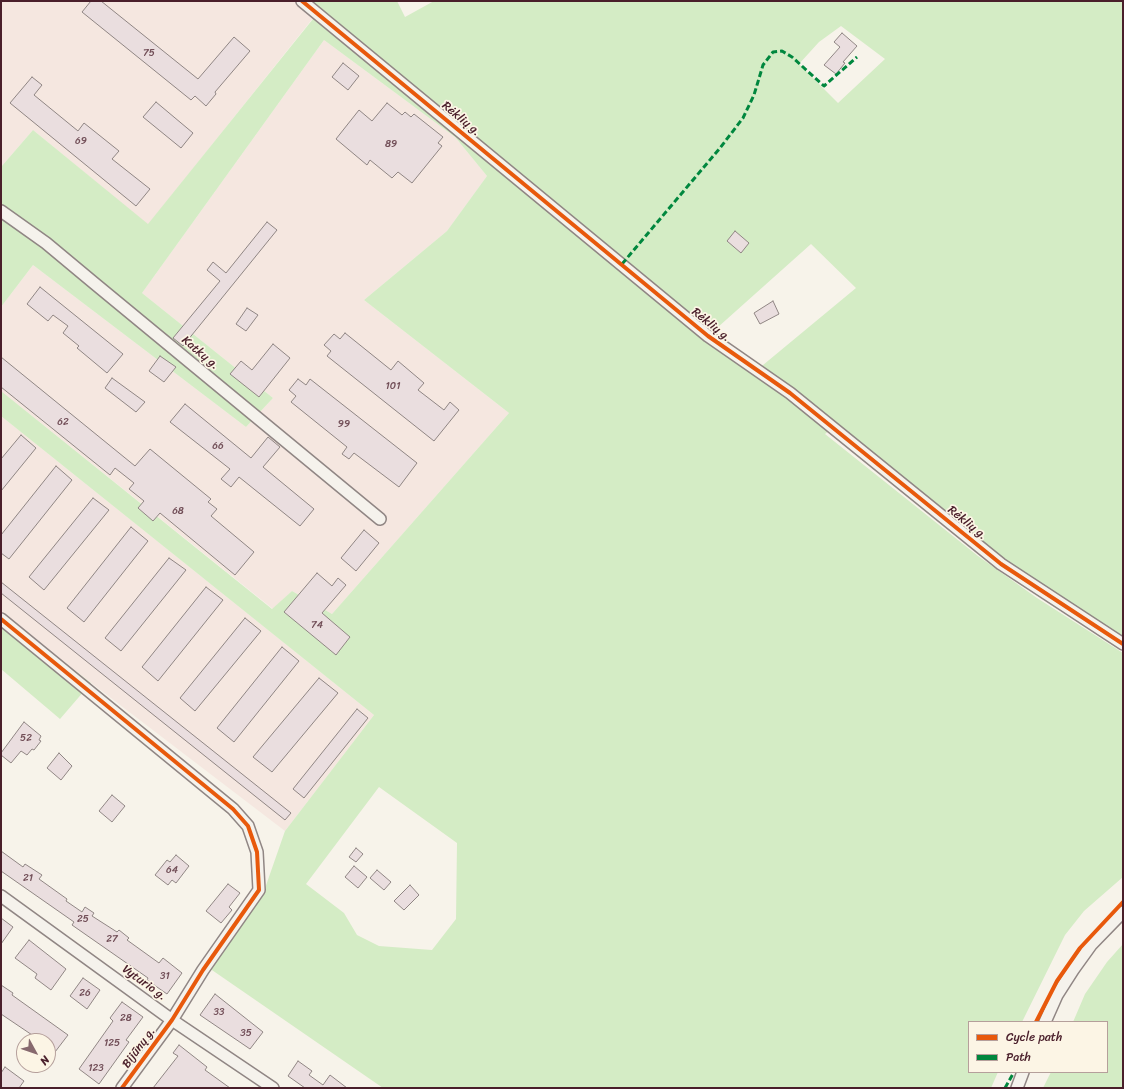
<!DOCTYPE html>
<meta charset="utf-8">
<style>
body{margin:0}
#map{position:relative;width:1124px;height:1089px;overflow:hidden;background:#f7f3ea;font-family:Sriracha,sans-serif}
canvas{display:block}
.frame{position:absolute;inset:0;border:2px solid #4a1f2b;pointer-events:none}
.legend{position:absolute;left:968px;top:1021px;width:140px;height:52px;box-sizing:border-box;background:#fcf5e5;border:1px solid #b59f9b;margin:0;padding:5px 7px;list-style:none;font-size:12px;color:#4a1f2b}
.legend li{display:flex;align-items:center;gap:8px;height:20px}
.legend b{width:20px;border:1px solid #b59f9b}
.north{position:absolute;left:16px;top:1033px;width:40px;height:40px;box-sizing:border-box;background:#fcf5e5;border:1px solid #b59f9b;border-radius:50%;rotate:130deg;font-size:11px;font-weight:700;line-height:16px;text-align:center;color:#4a1f2b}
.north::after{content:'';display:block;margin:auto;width:14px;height:18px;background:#87696e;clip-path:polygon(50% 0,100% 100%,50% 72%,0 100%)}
</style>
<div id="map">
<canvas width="1124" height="1089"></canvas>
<div class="frame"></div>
<ul class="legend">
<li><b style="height:5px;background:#e8590c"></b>Cycle path</li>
<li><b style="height:5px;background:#00873e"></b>Path</li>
</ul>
<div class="north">N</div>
</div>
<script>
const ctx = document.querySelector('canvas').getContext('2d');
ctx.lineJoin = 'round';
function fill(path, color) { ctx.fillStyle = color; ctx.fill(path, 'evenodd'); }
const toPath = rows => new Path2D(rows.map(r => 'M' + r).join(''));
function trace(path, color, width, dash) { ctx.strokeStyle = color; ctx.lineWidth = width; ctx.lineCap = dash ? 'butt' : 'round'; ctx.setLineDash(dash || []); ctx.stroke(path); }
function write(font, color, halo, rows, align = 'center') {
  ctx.font = font + ' Sriracha,sans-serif'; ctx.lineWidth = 3.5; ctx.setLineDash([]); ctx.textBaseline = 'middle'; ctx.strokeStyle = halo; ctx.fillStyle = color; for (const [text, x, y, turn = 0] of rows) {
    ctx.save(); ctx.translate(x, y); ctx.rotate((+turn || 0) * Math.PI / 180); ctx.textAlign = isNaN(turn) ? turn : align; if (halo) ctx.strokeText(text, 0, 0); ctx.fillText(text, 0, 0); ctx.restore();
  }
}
fill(toPath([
 [1,1,306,1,317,13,148,225,33,130,1,167],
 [324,40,455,137,487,176,447,231,364,300,509,413,332,614,292,591,273,609,1,391,1,307,33,265,246,427,273,398,142,293],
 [1,416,374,715,285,831,1,614]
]), '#f5e7e0');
fill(toPath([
 [306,1,397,1,405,17,434,1,1123,1,1123,644,1001,564,833,427,825,434,978,556,1037,598,1123,653,1123,877,1084,911,1065,935,1022,1022,969,1022,969,1072,998,1072,991,1088,383,1088,209,968,263,894,285,831,374,715,1,416,1,391,272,609,292,591,332,614,509,413,364,300,447,231,487,176,455,137,324,40,142,293,273,398,246,427,33,265,1,307,1,167,33,130,148,224,317,14],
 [841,26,885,59,838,103,799,64,819,42],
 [811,244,856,288,757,370,708,336],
 [379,787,457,843,456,919,432,950,379,946,357,935,344,913,306,884],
 [1,614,91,683,60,719,1,669],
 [1123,944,1123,1088,1043,1088,1051,1072,1107,1072,1107,1022,1073,1022,1085,994,1107,962]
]), '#d4ecc5');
const building = toPath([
 [91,1,101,1,198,79,234,37,250,51,215,92,216,94,206,106,195,96,191,100,82,12,91,1],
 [842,33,857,46,843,62,845,63,836,74,824,65,840,47,834,42,842,33],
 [343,63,359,76,348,90,332,77,343,63],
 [32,77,42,85,34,95,78,131,84,123,119,151,112,159,150,189,136,206,10,103,32,77],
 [156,102,193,133,181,148,143,117,156,102],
 [387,103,402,115,405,112,411,117,414,114,443,137,438,143,442,146,412,183,398,172,392,178,370,160,367,165,336,139,359,110,372,121,387,103],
 [267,222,277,230,183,346,173,338,220,281,207,270,213,262,226,273,267,222],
 [735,231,749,243,741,253,727,241,735,231],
 [40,287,123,354,107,373,77,348,79,346,63,333,68,326,53,315,48,321,27,304,40,287],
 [773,301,779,314,760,324,754,313,773,301],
 [247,308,258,315,246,331,236,324,247,308],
 [345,333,391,370,398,361,424,383,418,390,444,410,450,402,459,410,434,441,327,356,331,351,324,345,334,334,340,339,345,333],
 [273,344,290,358,259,397,230,374,241,361,252,370,273,344],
 [160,356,176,367,164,382,149,371,160,356],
 [1,357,135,466,150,449,211,499,208,502,217,509,211,516,254,552,235,575,160,513,153,521,138,508,144,501,129,489,134,483,115,468,110,475,1,387,1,357],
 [112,378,145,402,136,412,105,388,112,378],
 [298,379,306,385,310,379,417,463,399,487,354,453,349,459,342,454,347,447,291,402,296,396,289,390,298,379],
 [185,404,251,458,268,437,280,447,263,467,314,509,300,526,239,477,231,487,221,479,230,469,170,422,185,404],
 [21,435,36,448,1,491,1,459,21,435],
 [56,466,72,480,9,559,1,553,1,535,56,466],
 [93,498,109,510,44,590,29,577,93,498],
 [131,527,148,541,84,622,67,608,131,527],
 [364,530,379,543,356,571,341,558,364,530],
 [169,558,186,570,121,651,105,638,169,558],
 [317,573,332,586,338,578,346,585,322,613,350,637,336,655,284,612,317,573],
 [1,582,291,813,285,820,1,593,1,582],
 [206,587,223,600,158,681,142,667,206,587],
 [245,618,261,631,195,711,180,698,245,618],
 [282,647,299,661,234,742,217,728,282,647],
 [319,678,338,693,272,772,253,757,319,678],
 [357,709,368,718,304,798,293,789,357,709],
 [24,722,41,736,39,740,41,741,34,750,32,749,27,755,21,751,11,763,1,755,1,753,24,722],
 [59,753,72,766,61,780,47,768,59,753],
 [112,795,125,806,112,822,99,811,112,795],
 [356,848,363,854,356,862,349,857,356,848],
 [1,851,23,867,25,864,42,875,39,879,67,899,66,901,82,912,85,907,94,913,92,916,117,932,119,930,129,938,127,940,159,963,163,958,182,973,167,994,147,980,148,978,72,925,74,922,1,871,1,851],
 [176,855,189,866,176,883,172,880,168,885,155,875,167,860,170,862,176,855],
 [354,866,367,877,358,888,345,877,354,866],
 [377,870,391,882,384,890,370,878,377,870],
 [228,884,240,893,229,907,232,910,221,923,206,911,228,884],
 [410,885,419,895,404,910,394,901,410,885],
 [1,918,13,927,1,944,1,918],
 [29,940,66,969,51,990,35,978,37,974,15,958,29,940],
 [83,978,100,990,87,1009,70,996,83,978],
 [1,985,13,993,12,995,68,1035,55,1052,48,1046,48,1041,41,1041,1,1014,1,985],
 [215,994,263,1032,250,1049,200,1015,215,994],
 [122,1002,143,1017,126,1040,129,1042,99,1084,79,1069,113,1021,110,1018,122,1002],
 [179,1045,207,1067,205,1070,230,1088,153,1088,178,1056,173,1053,179,1045],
 [298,1061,312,1071,309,1075,323,1085,330,1075,347,1088,305,1088,288,1076,298,1061],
 [5,1067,24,1081,19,1088,1,1088,1,1073,5,1067]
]);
fill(building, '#eadedf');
trace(building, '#908684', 1);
const street = toPath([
 [302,1,708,336,790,393,1001,564,1123,644],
 [1,211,46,243,94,283,380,519],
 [1,619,233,809,248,826,257,852,259,890,203,970,172,1020,122,1088],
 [1,896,172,1020,273,1088],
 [1045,1022,1057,995,1073,970,1091,945,1123,912],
 [1017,1088,1023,1072]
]);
trace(street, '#908684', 14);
trace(street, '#f5f2ec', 11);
trace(toPath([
 [622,264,720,148,743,118,754,95,763,65,773,52,782,51,792,57,824,86,857,57],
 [1005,1088,1014,1072]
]), '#00873e', 3, [6, 3]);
trace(toPath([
 [302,1,708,336,790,393,1001,564,1123,644],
 [1,619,233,809,248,826,257,852,259,890,203,970,172,1020,122,1088],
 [1036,1022,1057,981,1080,948,1123,902]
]), '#e8590c', 4);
write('10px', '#724f58', null, [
 ["75",149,53],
 ["69",81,141],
 ["89",391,144],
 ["101",393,386],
 ["62",63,422],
 ["99",344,424],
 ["66",218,446],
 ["68",178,511],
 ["74",317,625],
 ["52",26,738],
 ["64",172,870],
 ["21",28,878],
 ["25",83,919],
 ["27",112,939],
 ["31",165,976],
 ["26",85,993],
 ["33",219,1012],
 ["28",126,1018],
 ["35",246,1033],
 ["125",112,1043],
 ["123",96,1068]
]);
write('12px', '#4a1f2b', '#fcf5e5', [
 ["Rėklių g.",461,119,40],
 ["Rėklių g.",711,325,39],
 ["Katkų g.",200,353,40],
 ["Rėklių g.",967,523,39],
 ["Vyturio g.",144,983,36],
 ["Bijūnų g.",139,1048,-54]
]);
</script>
